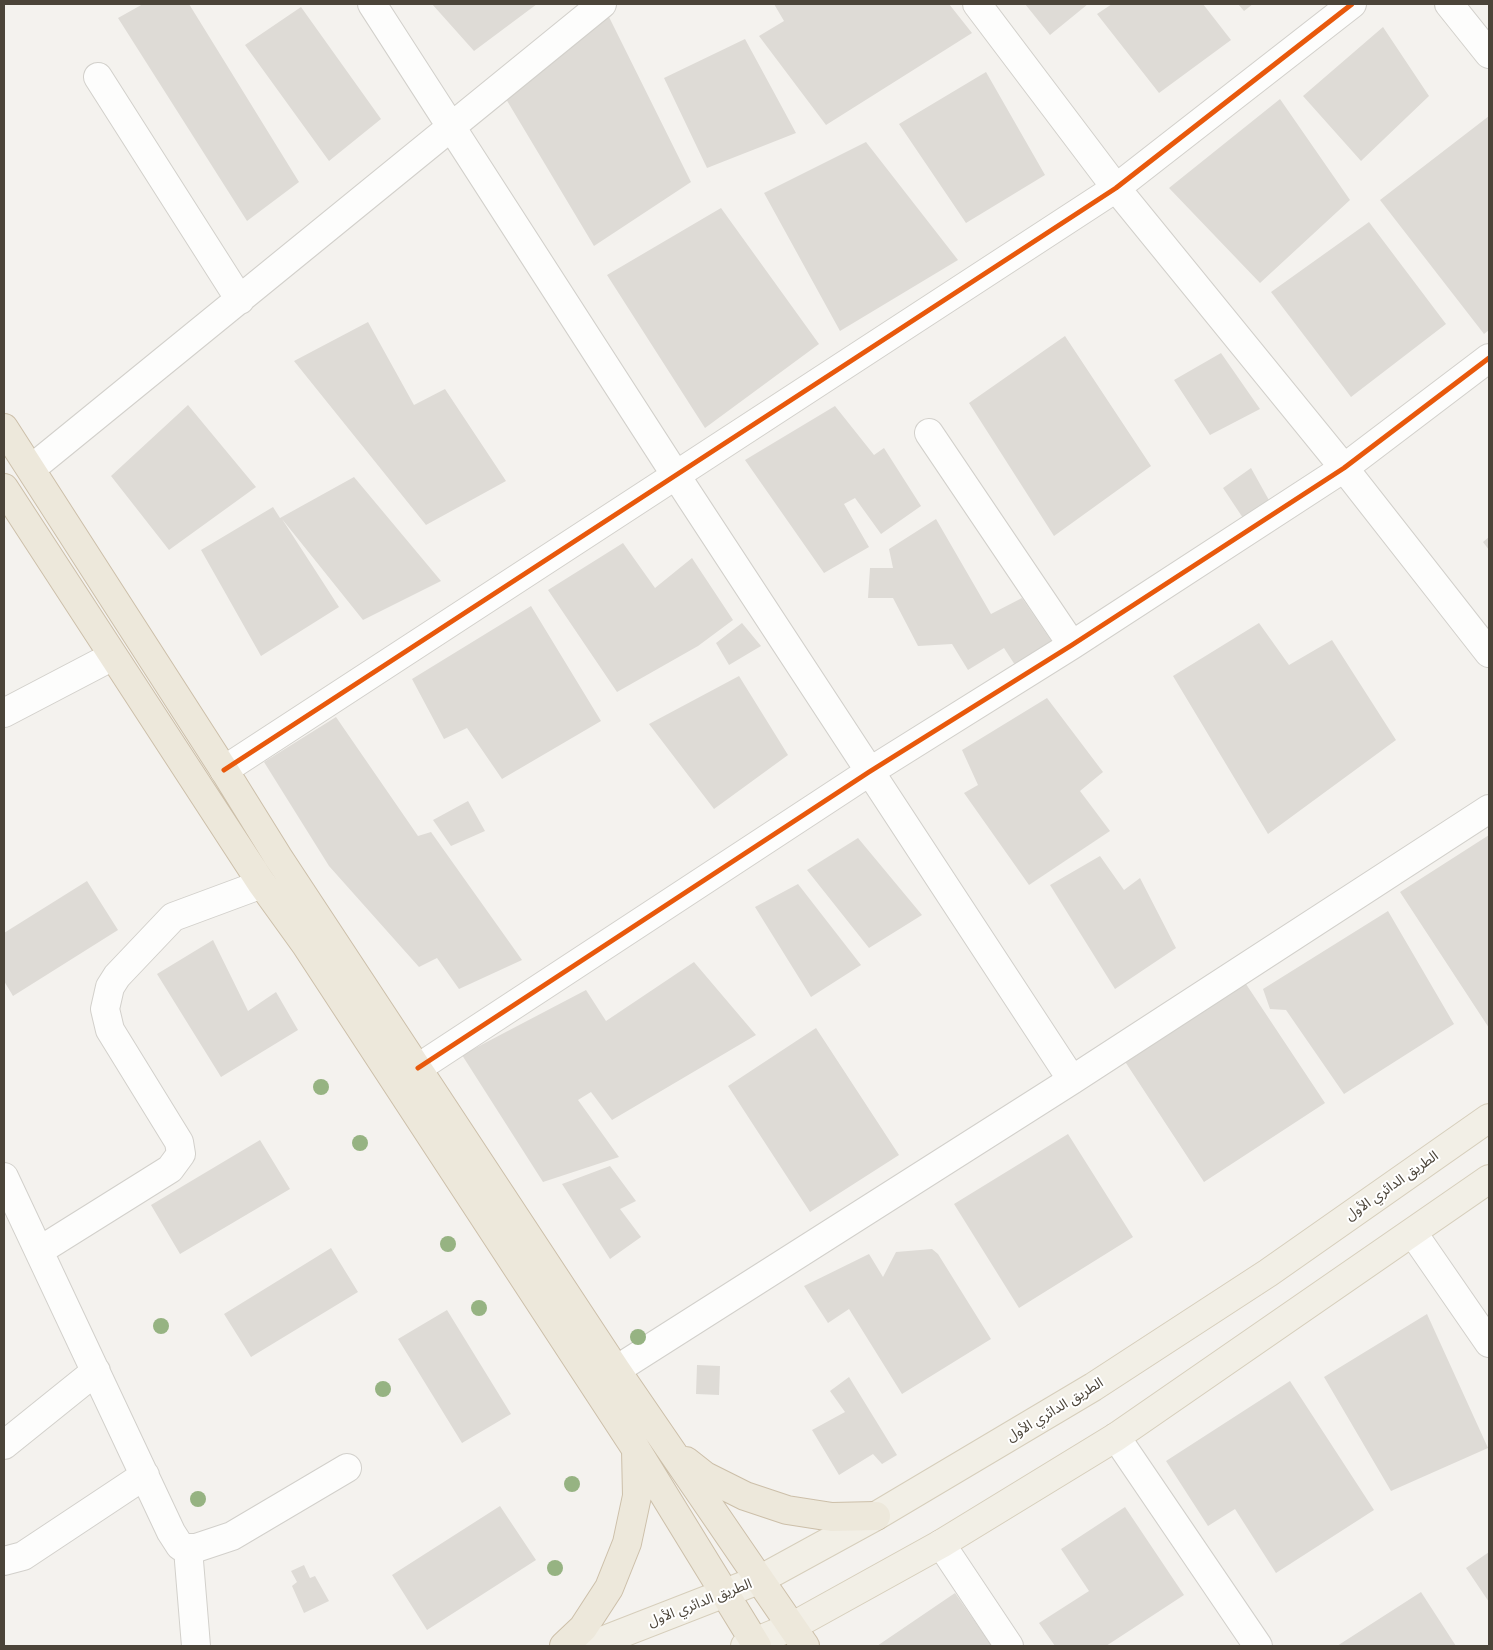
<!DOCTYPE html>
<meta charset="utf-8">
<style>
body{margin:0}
#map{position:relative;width:1493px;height:1650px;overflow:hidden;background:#f4f2ee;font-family:"Open Sans",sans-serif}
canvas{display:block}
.frame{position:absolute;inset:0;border:5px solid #4b4439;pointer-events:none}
</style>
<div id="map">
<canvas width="1493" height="1650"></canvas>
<div class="frame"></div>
</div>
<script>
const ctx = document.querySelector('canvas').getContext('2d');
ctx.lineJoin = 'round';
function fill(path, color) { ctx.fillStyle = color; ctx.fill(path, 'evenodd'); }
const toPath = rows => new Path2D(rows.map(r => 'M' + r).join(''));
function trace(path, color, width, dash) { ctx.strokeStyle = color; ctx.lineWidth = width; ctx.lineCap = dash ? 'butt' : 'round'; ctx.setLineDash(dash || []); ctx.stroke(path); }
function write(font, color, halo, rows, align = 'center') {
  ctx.font = font + ' "Open Sans","Noto Sans Arabic",sans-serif'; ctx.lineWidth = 4; ctx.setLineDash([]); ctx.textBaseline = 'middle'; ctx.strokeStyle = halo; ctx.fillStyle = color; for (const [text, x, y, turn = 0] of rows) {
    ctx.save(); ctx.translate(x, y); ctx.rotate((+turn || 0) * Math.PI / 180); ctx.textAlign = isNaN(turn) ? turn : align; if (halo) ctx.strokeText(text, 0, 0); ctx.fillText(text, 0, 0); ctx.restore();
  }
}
fill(toPath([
 [143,4,189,4,299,182,247,221,118,18],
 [432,4,537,4,474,51],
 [774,4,949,4,972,33,826,125,759,36,784,21],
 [1025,4,1088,4,1050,35],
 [1112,4,1203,4,1231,40,1159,93,1097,14],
 [1238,4,1253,4,1244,11],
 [301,7,381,119,329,161,245,45],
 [608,15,691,182,594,246,506,99],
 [1383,27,1429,96,1361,161,1303,96],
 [745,39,796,133,707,168,664,78],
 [986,72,1045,175,966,223,899,124],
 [1280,99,1350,200,1260,283,1169,188],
 [1489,116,1489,330,1484,334,1380,200],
 [866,142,958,260,840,331,764,193],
 [721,208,819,344,705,428,607,275],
 [1369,222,1446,324,1351,397,1271,292],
 [368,322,414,405,445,389,506,481,426,525,294,361],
 [1065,336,1151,466,1054,536,969,403],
 [1221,353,1260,409,1210,435,1174,380],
 [188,405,256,487,169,550,111,476],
 [835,406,874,455,884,448,921,506,881,534,855,498,844,504,869,547,824,573,745,460],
 [1251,468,1270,502,1243,518,1223,488],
 [354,477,441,581,363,620,282,519,339,607,261,656,201,550,273,507,280,518],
 [936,519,991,614,1022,598,1052,642,1015,665,1004,648,968,670,952,644,918,646,893,598,868,598,870,568,893,568,889,549],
 [1489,537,1489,550,1483,542],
 [623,543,655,588,692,558,733,620,698,646,617,692,548,590],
 [531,606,601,721,502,779,467,728,444,739,412,679],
 [742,623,761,646,729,665,716,643],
 [1259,623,1289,665,1332,640,1396,740,1268,834,1173,676],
 [739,676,788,755,714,809,649,724],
 [1047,698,1103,772,1080,791,1110,831,1029,885,964,793,978,785,962,750],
 [336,717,418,836,431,832,522,960,459,989,437,958,419,967,329,866,264,762],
 [468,801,485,831,451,846,433,820],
 [1489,835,1489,1028,1400,892],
 [858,838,922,915,869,948,807,870],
 [1100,856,1124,890,1140,878,1176,948,1115,989,1050,885],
 [87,881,118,930,13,996,4,981,4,933],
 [798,884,861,965,811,997,755,907],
 [1388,911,1454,1024,1344,1094,1286,1010,1270,1009,1263,989],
 [213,940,248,1011,276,992,298,1030,221,1077,157,974],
 [694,962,756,1035,612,1120,591,1092,578,1100,619,1157,543,1182,462,1055,586,990,606,1021],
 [1244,981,1325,1103,1204,1182,1124,1060],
 [816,1028,899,1155,810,1212,728,1086],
 [1068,1134,1133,1237,1019,1308,954,1204],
 [260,1140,290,1189,180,1254,151,1205],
 [610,1166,636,1201,620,1209,641,1237,610,1259,562,1184],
 [331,1248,358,1292,251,1357,224,1314],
 [932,1249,938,1254,991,1339,902,1394,849,1309,828,1323,804,1286,869,1254,883,1277,896,1252],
 [447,1310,511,1414,462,1443,398,1339],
 [1427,1314,1488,1448,1391,1491,1324,1377],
 [697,1365,720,1366,719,1395,696,1394],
 [849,1377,897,1455,882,1464,873,1454,839,1475,812,1430,845,1412,830,1391],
 [1290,1381,1374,1510,1276,1573,1235,1509,1208,1526,1166,1461],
 [500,1506,536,1560,427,1630,392,1575],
 [1125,1507,1184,1595,1106,1646,1055,1646,1039,1623,1089,1591,1061,1549],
 [1489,1552,1489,1602,1466,1568],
 [304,1565,310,1578,315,1576,329,1601,304,1613,292,1586,297,1582,291,1571],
 [1421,1592,1456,1646,1337,1646],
 [955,1593,992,1646,877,1646]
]), '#dedbd6');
const minor = toPath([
 [372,4,675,474,1072,1080],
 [977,4,1116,188,1344,468,1489,653],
 [1449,4,1489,54],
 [98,77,240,300],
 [929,433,1072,645],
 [31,469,602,4],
 [4,713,113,656],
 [224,770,1116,188,1352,4],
 [418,1068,869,772,1072,645,1344,468,1489,358],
 [4,1177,171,1532,180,1546,184,1548,196,1548,232,1536,347,1468],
 [1413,1233,1489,1343],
 [39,1251,170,1169,181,1154,179,1142,110,1030,105,1009,110,987,117,976,173,917,262,884],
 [616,1370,1072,1080,1489,809],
 [1116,1437,1258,1646],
 [4,1445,96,1371],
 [941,1544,1009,1646],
 [188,1549,196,1646],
 [4,1561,23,1556,145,1475]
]);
const major = toPath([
 [589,1646,761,1579,876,1516,1093,1387,1268,1273,1489,1118],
 [745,1646,793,1626,941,1544,1116,1437,1489,1179]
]);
const highway = toPath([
 [4,428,224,770,278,857,616,1370,805,1646],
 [4,488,262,884,306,945,636,1449,757,1646],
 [686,1461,705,1476,745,1496,787,1510,832,1517,876,1516],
 [564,1646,583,1628,609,1588,627,1543,637,1496,636,1450]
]);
trace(minor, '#d2d0cb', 30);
trace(major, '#d6cebb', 30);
trace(highway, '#ccbfa9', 30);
trace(minor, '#fdfdfc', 28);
trace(major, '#f2efe6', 28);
trace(highway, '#ede8db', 28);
trace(toPath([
 [224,770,1116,188,1352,4],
 [418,1068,869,772,1072,645,1344,468,1489,358]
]), '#e8590c', 5);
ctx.fillStyle = '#96b382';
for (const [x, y] of [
 [321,1087],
 [360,1143],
 [448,1244],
 [479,1308],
 [161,1326],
 [638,1337],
 [383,1389],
 [572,1484],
 [198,1499],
 [555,1568]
]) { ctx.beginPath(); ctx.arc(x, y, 8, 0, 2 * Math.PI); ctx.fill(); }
write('14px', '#4b4439', '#fff', [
 ["الطريق الدائري الأول",1392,1186,-35],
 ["الطريق الدائري الأول",1055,1410,-31],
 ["الطريق الدائري الأول",700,1603,-21]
]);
</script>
